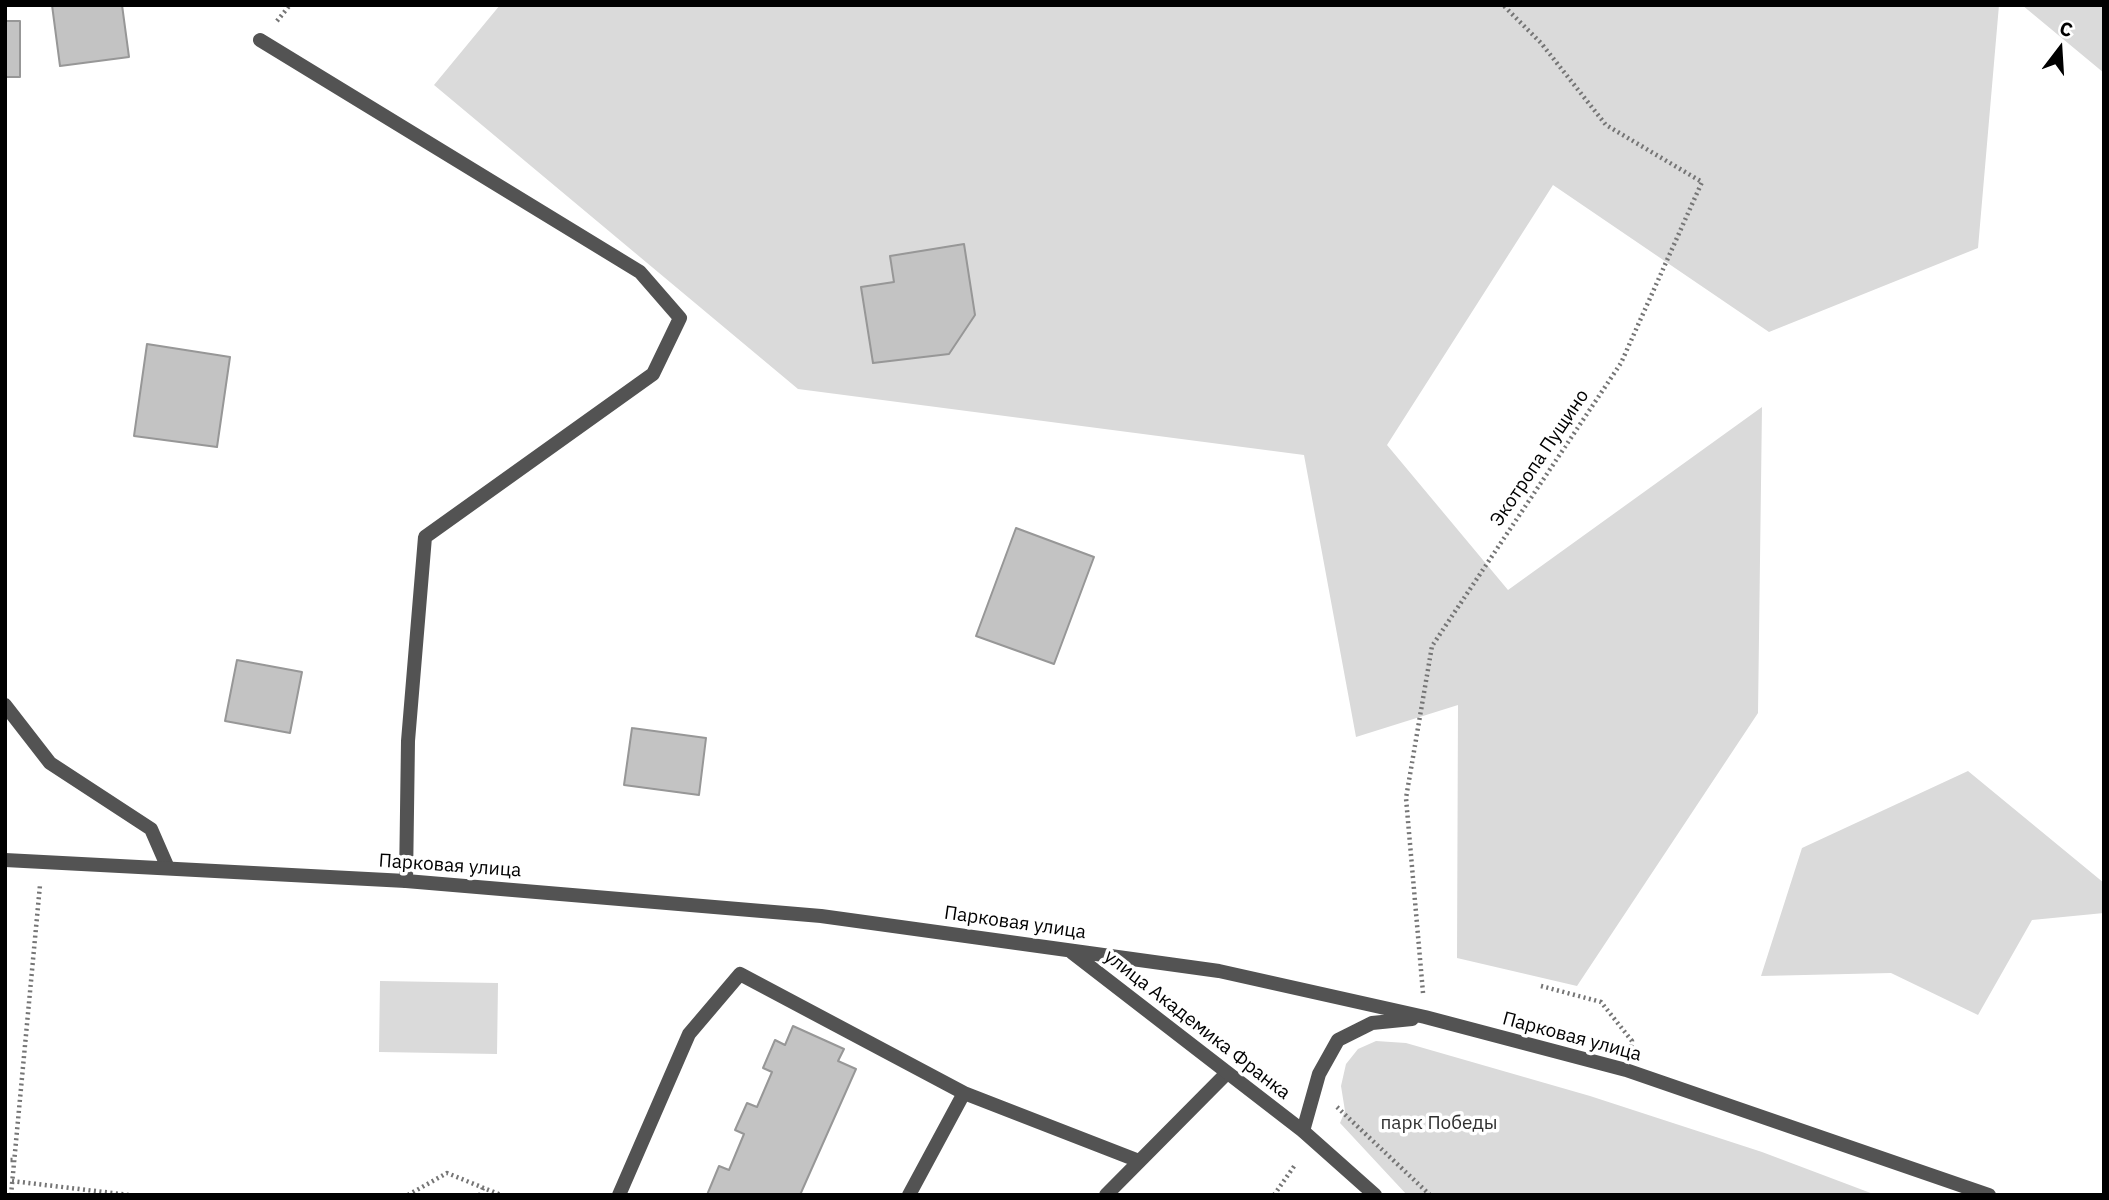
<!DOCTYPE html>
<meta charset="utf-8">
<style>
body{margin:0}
#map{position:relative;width:2109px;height:1200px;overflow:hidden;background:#fff;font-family:"IBM Plex Sans",sans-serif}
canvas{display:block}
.frame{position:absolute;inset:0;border:7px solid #000;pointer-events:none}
.north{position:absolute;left:2025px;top:14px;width:70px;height:70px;-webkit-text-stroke:5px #fff;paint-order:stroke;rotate:17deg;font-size:19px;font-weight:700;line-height:28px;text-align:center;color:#000}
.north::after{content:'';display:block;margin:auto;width:24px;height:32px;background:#000;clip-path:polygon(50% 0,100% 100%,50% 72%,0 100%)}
</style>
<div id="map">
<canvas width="2109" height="1200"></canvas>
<div class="frame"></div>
<div class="north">С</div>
</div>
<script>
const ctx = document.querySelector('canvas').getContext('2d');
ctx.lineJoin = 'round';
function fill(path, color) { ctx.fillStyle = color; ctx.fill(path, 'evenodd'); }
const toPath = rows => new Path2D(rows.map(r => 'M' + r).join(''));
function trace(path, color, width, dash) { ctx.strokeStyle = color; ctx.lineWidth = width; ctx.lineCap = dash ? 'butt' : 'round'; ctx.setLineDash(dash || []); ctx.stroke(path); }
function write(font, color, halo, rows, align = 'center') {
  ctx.font = font + ' "IBM Plex Sans",sans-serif'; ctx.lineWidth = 7; ctx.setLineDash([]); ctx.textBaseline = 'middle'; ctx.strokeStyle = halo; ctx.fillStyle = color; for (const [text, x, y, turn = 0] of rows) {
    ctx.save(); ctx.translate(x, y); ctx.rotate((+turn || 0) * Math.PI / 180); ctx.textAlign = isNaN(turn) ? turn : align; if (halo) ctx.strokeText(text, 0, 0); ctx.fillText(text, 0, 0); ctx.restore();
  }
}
fill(toPath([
 [500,5,1999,5,1978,248,1769,332,1553,185,1387,445,1508,590,1762,407,1758,713,1577,986,1457,958,1458,705,1356,737,1304,455,798,389,434,85],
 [2022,5,2104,5,2104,73],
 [1968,771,2104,883,2104,913,2032,920,1978,1015,1891,973,1761,976,1802,848],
 [380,981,498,983,497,1054,379,1052],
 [1376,1041,1406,1043,1590,1096,1762,1152,1876,1195,1407,1195,1340,1123,1345,1111,1341,1086,1346,1064,1358,1049]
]), '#dadada');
const building = toPath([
 [52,5,122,5,129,57,60,66,52,5],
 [5,21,20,21,20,77,5,77,5,21],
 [964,244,975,315,949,354,873,363,861,287,894,282,890,256,964,244],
 [147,344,230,357,217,447,134,436,147,344],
 [1016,528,1094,557,1054,664,976,636,1016,528],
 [237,660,302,672,290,733,225,721,237,660],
 [632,728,706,738,699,795,624,785,632,728],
 [793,1026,844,1049,838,1061,856,1069,800,1195,707,1195,719,1166,729,1170,744,1134,735,1130,747,1103,757,1107,772,1072,763,1068,775,1040,785,1045,793,1026]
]);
fill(building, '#c3c3c3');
trace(building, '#979797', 2);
trace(toPath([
 [277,21,290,5],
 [1541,986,1601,1002,1632,1041,1631,1047],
 [1423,993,1406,798,1432,646,1621,363,1702,182,1606,125,1541,43,1503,5],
 [1337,1107,1430,1195],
 [5,1160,14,1160],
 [12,1181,129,1195],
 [11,1195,40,885],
 [408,1195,447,1173,501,1195],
 [480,1195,483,1188],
 [1274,1195,1295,1165]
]), '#757575', 4.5, [2, 3.5]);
trace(toPath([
 [260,40,640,272,680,318,653,374,425,537,408,741,406,881],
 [5,705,50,763,151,829,168,868],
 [964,1093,1139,1161],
 [619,1195,689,1034,740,974,964,1093,909,1195],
 [1106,1195,1226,1074]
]), '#535353', 14);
trace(toPath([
 [5,860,406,881,821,916,1219,971,1425,1017,1626,1070,1989,1195],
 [1070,951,1303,1131,1375,1195],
 [1303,1131,1319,1074,1338,1040,1372,1023,1412,1019]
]), '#535353', 14);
write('19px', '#000', '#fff', [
 ["Экотропа Пущино",1540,458,-56],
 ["Парковая улица",450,866,4],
 ["Парковая улица",1015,923,8],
 ["улица Академика Франка",1197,1025,38],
 ["Парковая улица",1572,1037,15]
]);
write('19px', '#313131', '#fff', [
 ["парк Победы",1439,1124]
]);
</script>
